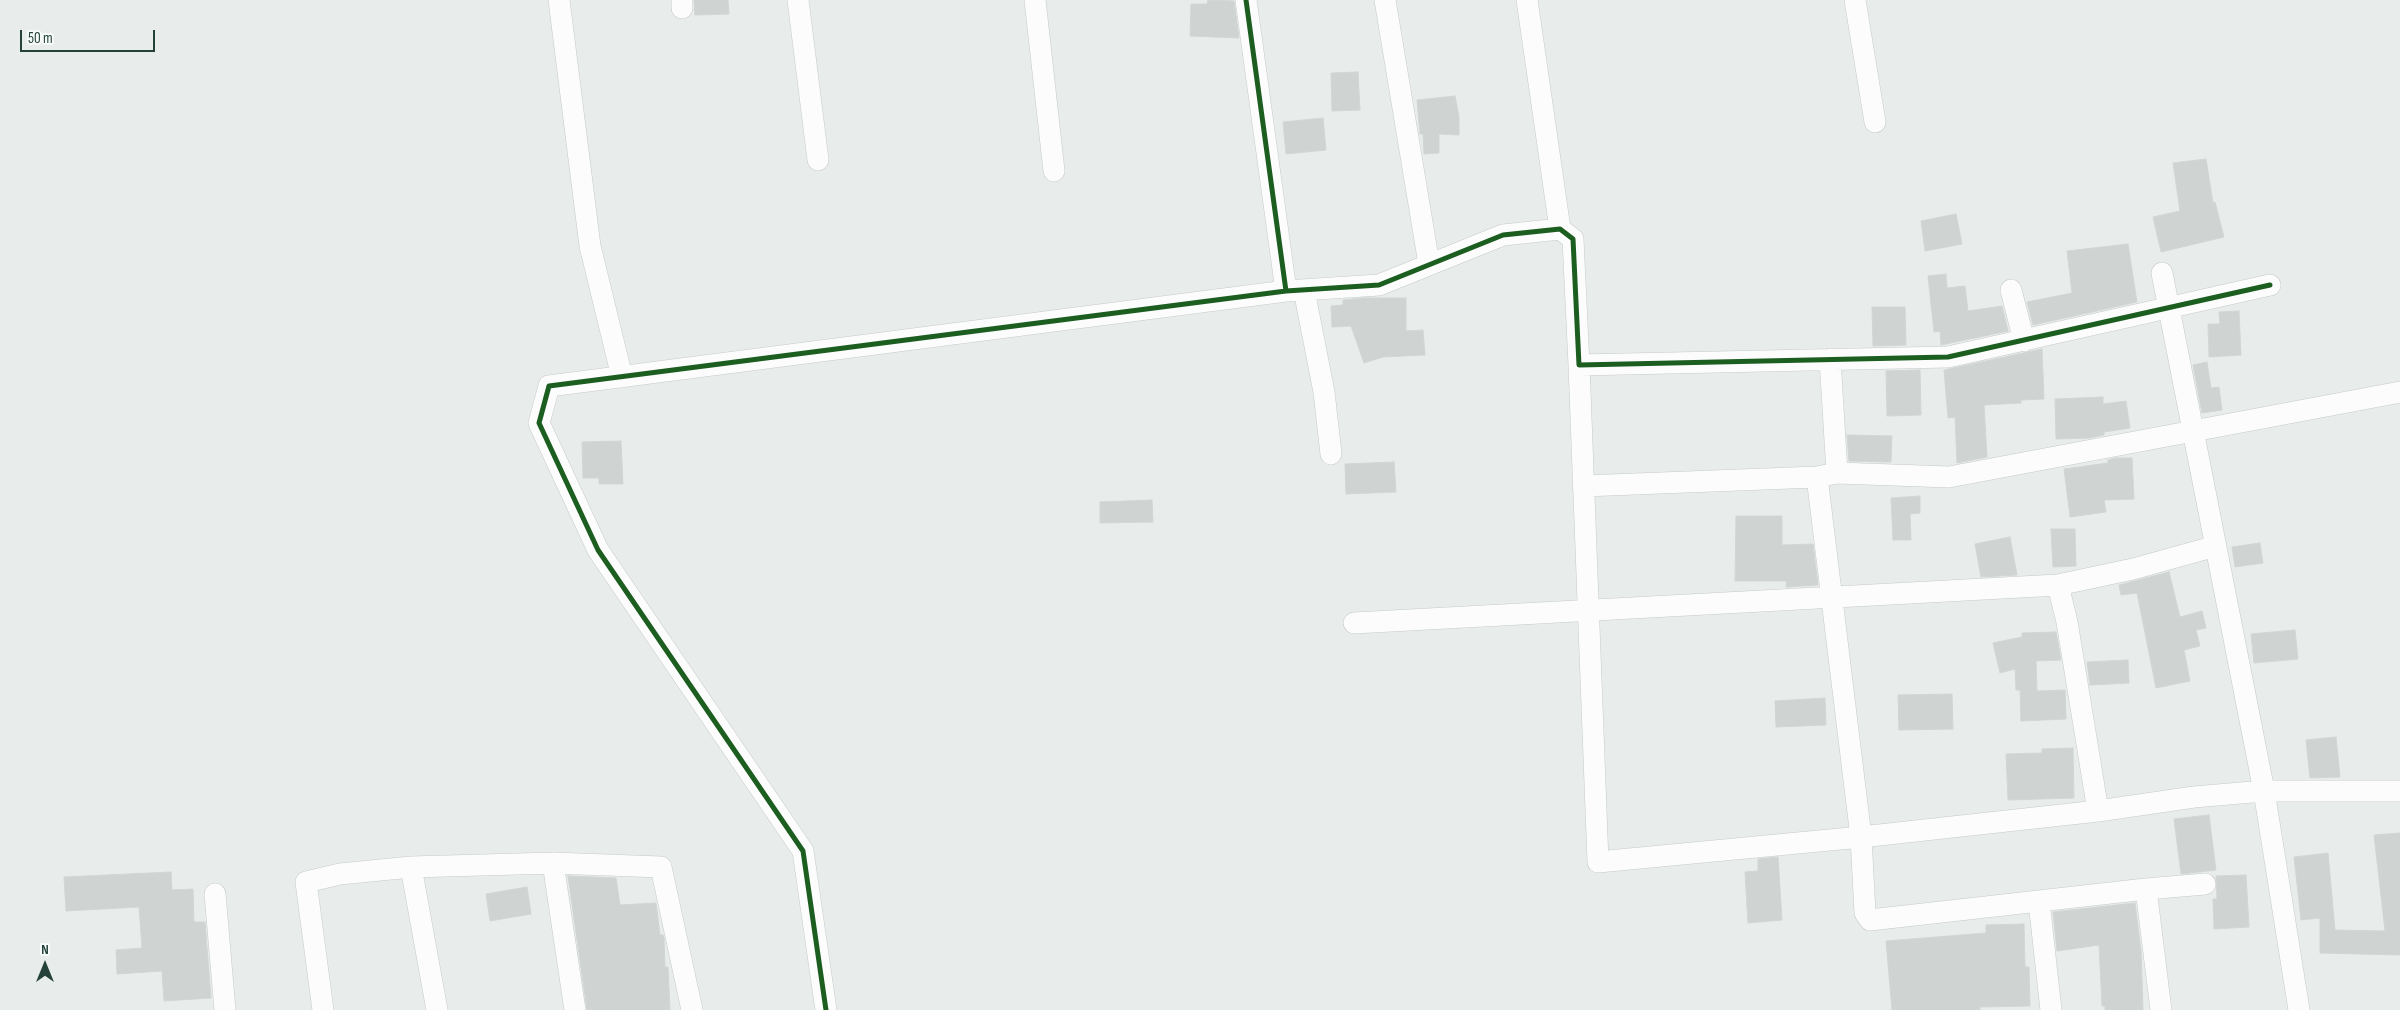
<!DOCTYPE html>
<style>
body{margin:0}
#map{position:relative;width:2400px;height:1010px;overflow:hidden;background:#e8edeb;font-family:"Sofia Sans Condensed",sans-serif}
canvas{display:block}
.north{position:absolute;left:20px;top:940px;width:50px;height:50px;-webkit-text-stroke:4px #f7fbf9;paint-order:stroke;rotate:0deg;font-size:14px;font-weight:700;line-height:20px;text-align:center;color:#24423a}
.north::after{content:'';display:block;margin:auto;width:18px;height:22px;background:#24423a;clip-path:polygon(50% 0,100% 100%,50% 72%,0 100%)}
.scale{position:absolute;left:20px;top:30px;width:135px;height:22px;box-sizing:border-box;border:2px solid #24423a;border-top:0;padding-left:6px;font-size:15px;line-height:18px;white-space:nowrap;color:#24423a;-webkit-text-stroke:4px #f7fbf9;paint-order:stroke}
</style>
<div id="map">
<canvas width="2400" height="1010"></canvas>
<div class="north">N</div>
<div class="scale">50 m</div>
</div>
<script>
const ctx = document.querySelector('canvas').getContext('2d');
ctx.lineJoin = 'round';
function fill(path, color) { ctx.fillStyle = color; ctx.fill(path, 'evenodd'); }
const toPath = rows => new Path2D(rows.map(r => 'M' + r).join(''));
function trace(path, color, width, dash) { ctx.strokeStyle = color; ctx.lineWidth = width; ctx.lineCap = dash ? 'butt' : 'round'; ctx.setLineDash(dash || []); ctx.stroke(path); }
const building = toPath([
 [694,0,728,0,729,14,695,15,694,0],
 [1208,0,1234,1,1239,38,1190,36,1191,4,1207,4,1208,0],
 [1358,72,1360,110,1332,111,1331,73,1358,72],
 [1455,96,1459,117,1459,135,1439,134,1439,153,1424,154,1423,134,1420,134,1417,100,1455,96],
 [1323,118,1326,150,1286,154,1283,122,1323,118],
 [2206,159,2213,203,2215,202,2224,237,2161,252,2153,217,2180,211,2173,163,2206,159],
 [1956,214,1962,244,1925,251,1921,221,1956,214],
 [2128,244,2137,302,2033,325,2027,302,2072,293,2067,251,2128,244],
 [1946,274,1947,288,1965,286,1968,311,2002,306,2008,331,1941,345,1940,331,1934,332,1928,276,1946,274],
 [1364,298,1406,298,1406,331,1423,330,1425,355,1383,357,1364,363,1351,326,1332,327,1331,306,1343,305,1343,300,1364,298],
 [1872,307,1905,307,1906,345,1873,346,1872,307],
 [2239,311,2241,355,2209,357,2208,324,2220,324,2219,312,2239,311],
 [2042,349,2044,399,2021,400,2021,403,1984,405,1987,457,1957,463,1955,417,1948,418,1944,370,2042,349],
 [2207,362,2211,388,2219,387,2222,410,2202,413,2193,365,2207,362],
 [1920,370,1921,415,1887,416,1886,371,1920,370],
 [2103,397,2103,404,2126,401,2130,428,2104,432,2104,435,2089,438,2056,439,2055,399,2103,397],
 [1847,435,1892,436,1891,462,1849,461,1847,435],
 [621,441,623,484,599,484,599,478,583,478,582,442,621,441],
 [2115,458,2132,458,2134,499,2104,500,2106,512,2070,517,2064,469,2108,463,2108,460,2115,458],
 [1394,462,1396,492,1346,494,1345,464,1394,462],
 [1920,496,1920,513,1910,514,1911,540,1893,540,1891,498,1920,496],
 [1152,500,1153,522,1100,523,1100,502,1152,500],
 [1736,516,1782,516,1782,545,1813,544,1818,585,1786,587,1787,581,1735,581,1736,516],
 [2051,529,2075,529,2076,566,2053,567,2051,529],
 [2010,537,2017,575,1981,577,1975,544,2010,537],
 [2260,543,2263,563,2235,567,2232,547,2260,543],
 [2169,572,2180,617,2202,611,2206,628,2196,630,2200,646,2184,650,2190,681,2156,688,2137,593,2121,595,2119,585,2169,572],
 [2295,630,2298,659,2254,663,2251,634,2295,630],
 [2056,632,2061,660,2036,661,2037,691,2065,690,2066,719,2021,721,2020,690,2016,690,2015,669,2000,673,1993,643,2022,637,2022,633,2056,632],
 [2128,660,2129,683,2090,685,2087,662,2128,660],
 [1952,694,1953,729,1899,730,1898,695,1952,694],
 [1825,698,1826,725,1776,727,1775,701,1825,698],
 [2336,737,2340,777,2310,778,2306,740,2336,737],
 [2073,748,2074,798,2008,800,2006,754,2042,753,2042,749,2073,748],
 [2209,815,2216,870,2181,874,2174,819,2209,815],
 [2400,833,2400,955,2320,953,2320,918,2301,920,2294,857,2328,853,2335,930,2385,931,2374,835,2400,833],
 [1778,857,1782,920,1748,923,1745,872,1758,871,1758,859,1778,857],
 [171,872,172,890,193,889,194,922,205,922,211,998,164,1001,162,971,117,974,116,950,142,948,139,907,66,911,64,877,171,872],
 [2246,875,2249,927,2214,929,2213,899,2217,899,2216,876,2246,875],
 [568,876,616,878,620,905,656,903,660,935,663,935,664,938,665,967,668,967,670,1010,587,1010,568,876],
 [527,887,531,914,490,921,486,894,527,887],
 [2135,903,2141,951,2143,1010,2105,1010,2105,1006,2102,1006,2099,945,2057,951,2053,912,2135,903],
 [2024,924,2025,967,2029,967,2030,1006,1980,1007,1980,1010,1892,1010,1886,941,1986,933,1986,925,2024,924]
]);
fill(building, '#cfd4d2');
trace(building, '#d1d6d4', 1);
const minor = toPath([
 [559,0,590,246,622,377],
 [682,0,682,8],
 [798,0,818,160],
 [1035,0,1054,171],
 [1246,0,1286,291,1379,285,1503,235,1560,229,1573,239,1579,365,1948,357,2270,285],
 [1385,0,1429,264],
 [1527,0,1560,229],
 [1855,0,1875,122],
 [2162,273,2264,791,2299,1010],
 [1304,290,1324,392,1331,454],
 [2011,290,2024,341],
 [1830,359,1837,473,1949,477,2400,392],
 [1579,365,1598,862,1861,837,2098,811,2194,797,2264,791,2400,791],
 [1837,473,1817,477,1861,837,1865,913,1870,920,2146,889,2205,884],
 [1583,486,1817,477],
 [1354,623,2058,585],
 [2098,811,2067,622,2058,585,2133,569,2216,546],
 [411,867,437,1010],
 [2146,889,2161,1010],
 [215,894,225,1010],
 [2039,902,2051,1010],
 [323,1010,306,882,340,874,411,867,553,863],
 [575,1010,553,863,661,867,692,1010],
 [826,1010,803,851,598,550,539,423,549,386,1286,291]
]);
trace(minor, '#c5cac8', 22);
trace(minor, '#fcfcfc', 21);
trace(toPath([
 [1246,0,1286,291,1379,285,1503,235,1560,229,1573,239,1579,365,1948,357,2270,285],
 [826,1010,803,851,598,550,539,423,549,386,1286,291]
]), '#1b5e20', 5);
</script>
